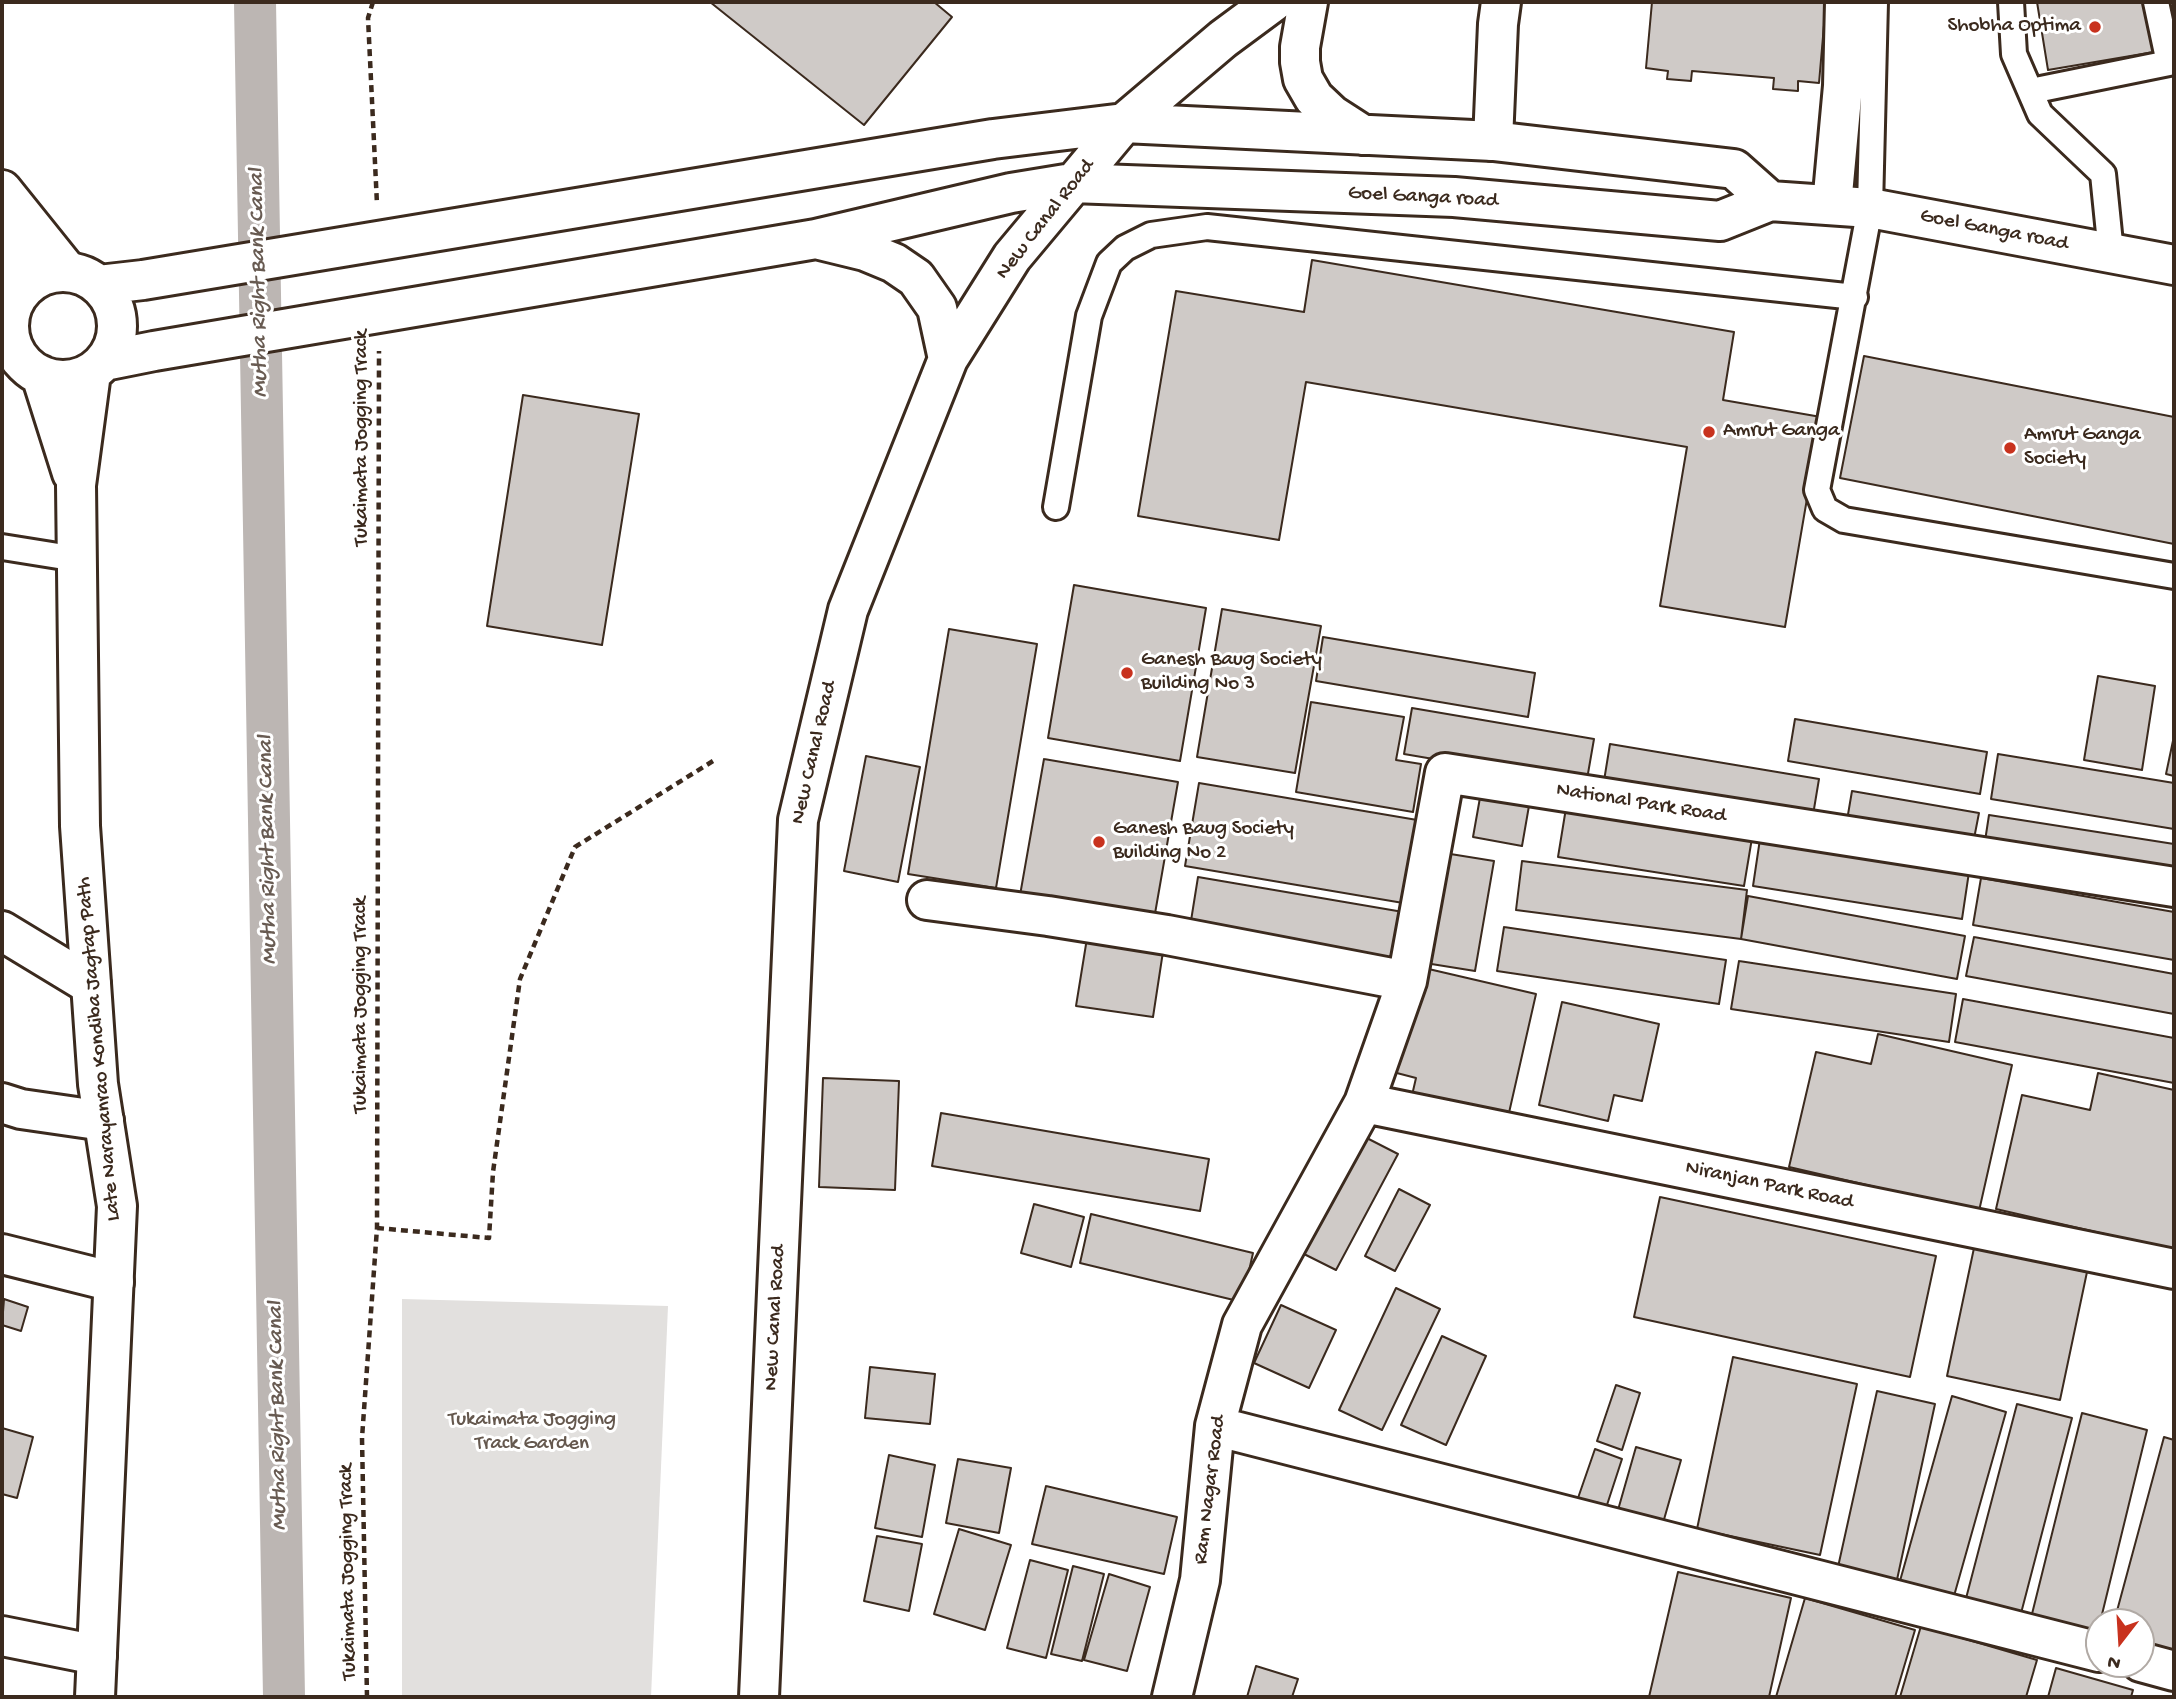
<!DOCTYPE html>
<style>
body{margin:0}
#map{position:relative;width:2176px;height:1699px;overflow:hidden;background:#fff;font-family:"Gochi Hand",sans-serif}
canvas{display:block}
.frame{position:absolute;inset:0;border:4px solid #3b2a1e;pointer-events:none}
.north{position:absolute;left:2085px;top:1608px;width:70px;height:70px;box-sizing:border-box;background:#fff;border:2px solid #b1aaa5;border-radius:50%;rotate:197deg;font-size:19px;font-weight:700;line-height:28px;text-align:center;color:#3b2a1e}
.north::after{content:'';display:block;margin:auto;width:24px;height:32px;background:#c8321e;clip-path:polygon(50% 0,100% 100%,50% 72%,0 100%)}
</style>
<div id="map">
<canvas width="2176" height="1699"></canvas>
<div class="frame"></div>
<div class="north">N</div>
</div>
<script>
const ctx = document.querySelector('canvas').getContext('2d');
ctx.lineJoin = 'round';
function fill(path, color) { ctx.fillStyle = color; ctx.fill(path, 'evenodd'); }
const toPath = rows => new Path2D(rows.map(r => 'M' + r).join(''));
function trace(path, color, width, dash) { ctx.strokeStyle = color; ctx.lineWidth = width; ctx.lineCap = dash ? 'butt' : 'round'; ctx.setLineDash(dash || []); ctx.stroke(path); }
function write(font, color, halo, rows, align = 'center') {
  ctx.font = font + ' "Gochi Hand",sans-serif'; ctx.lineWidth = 6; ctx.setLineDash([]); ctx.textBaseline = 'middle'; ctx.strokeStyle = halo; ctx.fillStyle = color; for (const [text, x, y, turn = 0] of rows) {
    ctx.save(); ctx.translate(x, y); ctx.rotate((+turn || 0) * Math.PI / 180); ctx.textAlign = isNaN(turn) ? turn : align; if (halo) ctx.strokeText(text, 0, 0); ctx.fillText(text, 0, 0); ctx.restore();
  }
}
fill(toPath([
 [402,1299,668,1306,651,1697,402,1697]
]), '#e2e0de');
trace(toPath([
 [255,2,284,1697]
]), '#bcb6b3', 42);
const building = toPath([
 [710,2,934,2,952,17,864,125,710,2],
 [1652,2,1826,2,1819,83,1798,81,1798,91,1773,89,1774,78,1692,71,1691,81,1667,79,1668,71,1646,68,1652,2],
 [2037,2,2146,2,2154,52,2048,70,2037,2],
 [1312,260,1734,332,1723,400,1821,417,1785,627,1660,606,1687,447,1306,382,1279,540,1138,516,1176,291,1304,312,1312,260],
 [1864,356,2174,417,2174,544,1840,478,1864,356],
 [523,395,639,414,602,645,487,626,523,395],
 [1074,585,1206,608,1180,761,1048,738,1074,585],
 [1222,609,1321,626,1295,773,1197,757,1222,609],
 [949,629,1037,644,996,888,908,874,949,629],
 [1323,637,1535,673,1528,717,1316,681,1323,637],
 [2098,676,2155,686,2142,770,2084,760,2098,676],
 [1311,702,1404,717,1396,760,1421,764,1413,812,1296,792,1311,702],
 [1412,708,1594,739,1586,785,1404,754,1412,708],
 [1795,719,1987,752,1980,794,1788,761,1795,719],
 [2174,736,2174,776,2166,774,2174,736],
 [1610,744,1819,779,1812,821,1603,787,1610,744],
 [1998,754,2174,783,2174,829,1991,799,1998,754],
 [866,756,920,767,898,882,844,871,866,756],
 [1044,759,1178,782,1153,925,1019,901,1044,759],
 [1199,783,1423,821,1409,904,1185,866,1199,783],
 [1852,791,1979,813,1971,854,1845,832,1852,791],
 [1481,792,1530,800,1522,846,1473,837,1481,792],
 [1566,808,1752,838,1744,886,1558,857,1566,808],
 [1989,815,2174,844,2174,885,1983,854,1989,815],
 [1760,839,1969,872,1962,919,1753,886,1760,839],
 [1438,852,1494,861,1475,971,1419,962,1438,852],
 [1522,861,1747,890,1741,939,1516,910,1522,861],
 [1198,877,1409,913,1400,963,1190,927,1198,877],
 [1981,878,2174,912,2174,960,1973,925,1981,878],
 [1748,896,1965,936,1957,979,1741,939,1748,896],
 [1504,927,1726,960,1719,1004,1497,971,1504,927],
 [1088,932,1164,945,1153,1017,1076,1006,1088,932],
 [1974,937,2174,974,2174,1014,1966,976,1974,937],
 [1739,961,1956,994,1949,1042,1731,1009,1739,961],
 [1420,967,1536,994,1506,1126,1410,1104,1416,1078,1393,1072,1420,967],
 [1963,999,2174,1038,2174,1083,1955,1042,1963,999],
 [1562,1002,1659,1024,1642,1101,1614,1095,1608,1121,1539,1105,1562,1002],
 [1878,1034,2012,1065,1979,1211,1789,1167,1816,1052,1871,1064,1878,1034],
 [2098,1073,2174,1090,2174,1250,1996,1209,2022,1095,2090,1110,2098,1073],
 [823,1078,899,1081,895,1190,819,1187,823,1078],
 [941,1113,1209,1159,1200,1211,932,1166,941,1113],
 [1357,1133,1398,1154,1336,1270,1296,1250,1357,1133],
 [1399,1189,1430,1205,1395,1271,1365,1256,1399,1189],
 [1660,1197,1936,1256,1910,1377,1634,1317,1660,1197],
 [1034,1204,1084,1217,1071,1267,1021,1253,1034,1204],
 [1091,1214,1253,1253,1242,1302,1080,1263,1091,1214],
 [1974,1248,2087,1272,2060,1400,1947,1376,1974,1248],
 [1396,1288,1440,1309,1382,1430,1339,1410,1396,1288],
 [4,1299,28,1307,21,1331,2,1325,4,1299],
 [1281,1305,1336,1330,1309,1388,1254,1363,1281,1305],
 [1442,1336,1486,1356,1446,1445,1401,1425,1442,1336],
 [1733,1357,1857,1384,1820,1555,1697,1529,1733,1357],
 [870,1367,935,1374,930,1424,865,1418,870,1367],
 [1616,1385,1640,1393,1622,1450,1597,1441,1616,1385],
 [1877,1391,1935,1404,1895,1589,1836,1576,1877,1391],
 [1952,1396,2006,1412,1952,1603,1898,1588,1952,1396],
 [2017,1404,2072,1418,2019,1621,1964,1606,2017,1404],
 [2082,1413,2147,1430,2096,1639,2030,1622,2082,1413],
 [2,1428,33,1437,17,1498,2,1494,2,1428],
 [2164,1437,2174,1440,2174,1658,2141,1648,2141,1622,2114,1622,2164,1437],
 [1636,1447,1681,1460,1663,1523,1618,1510,1636,1447],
 [1595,1449,1622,1459,1606,1508,1578,1498,1595,1449],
 [889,1455,935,1465,922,1537,875,1528,889,1455],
 [958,1459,1011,1468,999,1533,946,1523,958,1459],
 [1046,1486,1177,1517,1164,1574,1032,1544,1046,1486],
 [959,1529,1011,1545,985,1630,934,1614,959,1529],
 [877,1536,922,1544,909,1611,864,1601,877,1536],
 [1030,1560,1068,1570,1046,1658,1007,1648,1030,1560],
 [1073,1566,1104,1574,1082,1661,1051,1654,1073,1566],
 [1678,1572,1791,1598,1769,1697,1649,1697,1678,1572],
 [1109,1574,1150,1587,1127,1671,1084,1660,1109,1574],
 [1805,1598,1915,1630,1895,1697,1776,1697,1805,1598],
 [1921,1626,2037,1660,2026,1697,1900,1697,1921,1626],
 [1256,1666,1298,1679,1292,1697,1247,1697,1256,1666],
 [2056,1668,2133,1690,2131,1697,2048,1697,2056,1668]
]);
fill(building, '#cfcac7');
trace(building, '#3b2a1e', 2);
const service = toPath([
 [1875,2,1870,208,1817,490,1825,509,1844,520,2174,576],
 [2011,2,2014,54,2040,114,2103,174,2111,253],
 [2031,91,2169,63,2156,2],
 [1056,507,1089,316,1109,263,1125,248,1151,235,1207,227,1855,297],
 [2,547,77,559]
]);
const minor = toPath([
 [1493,141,1498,24,1501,2],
 [2,190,67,271],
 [2,204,22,290],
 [1832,205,1843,86,1845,2],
 [927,900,1048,916,1167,935,1407,981],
 [2,931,91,985],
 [2,1103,21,1109,104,1121],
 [1364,1103,2174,1269],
 [2,1254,114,1282],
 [1215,1426,2099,1652],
 [2,1636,97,1655],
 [2141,1662,2174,1671],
 [1172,1697,1200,1580,1215,1426,1242,1325,1364,1103,1407,981,1445,773,2174,887]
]);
const tertiary = toPath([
 [1308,2,1300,47,1300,62,1303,79,1314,98,1332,115,1363,135],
 [820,240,865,251,894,263,916,278,937,308,948,359],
 '9 326a54 54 0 1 1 108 0a54 54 0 1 1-108 0Z',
 [99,285,143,280,993,139,1124,123,1493,141,1734,169,1770,201],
 [104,361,154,351,816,239,1011,193,1072,183,1454,197,1720,221,1770,201,1870,208,2174,265],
 [91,373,76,485,80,826,98,1084,117,1206,95,1697],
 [41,375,72,473],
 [759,1697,798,820,848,610,948,359,1012,257,1124,123,1223,39,1273,2]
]);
trace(service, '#3b2a1e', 30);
trace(minor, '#3b2a1e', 44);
trace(tertiary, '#3b2a1e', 44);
trace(toPath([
 [373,2,368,18,377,204],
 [377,1228,489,1238,493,1172,520,979,575,847,713,761],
 [367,1697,362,1438,377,1228,379,351]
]), '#3b2a1e', 4.5, [7, 5]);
trace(service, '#fff', 24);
trace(minor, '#fff', 38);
trace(tertiary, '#fff', 38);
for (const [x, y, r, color] of [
 [2095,27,7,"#c8321e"],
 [1709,432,7,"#c8321e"],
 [2010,448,7,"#c8321e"],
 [1127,673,7,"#c8321e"],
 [1099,842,7,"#c8321e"]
]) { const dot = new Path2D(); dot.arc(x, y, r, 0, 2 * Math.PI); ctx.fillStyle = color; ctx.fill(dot); trace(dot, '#fff', 2.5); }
write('21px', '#3b2a1e', '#fff', [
 ["Shobha Optima",2081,27,"right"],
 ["Amrut Ganga",1723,432],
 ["Amrut Ganga",2024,436],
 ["Society",2024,460],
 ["Ganesh Baug Society",1141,661],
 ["Building No 3",1141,685],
 ["Ganesh Baug Society",1113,830],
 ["Building No 2",1113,854]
], 'left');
write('21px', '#3b2a1e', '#fff', [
 ["Goel Ganga road",1423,198,3],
 ["New Canal Road",1046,220,-52],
 ["Goel Ganga road",1994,231,11],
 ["Tukaimata Jogging Track",363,438,-90],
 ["New Canal Road",815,753,-77],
 ["National Park Road",1641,804,9],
 ["Tukaimata Jogging Track",362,1005,-90],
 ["Late Narayanrao Kondiba Jagtap Path",100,1049,-95],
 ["Niranjan Park Road",1769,1186,12],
 ["New Canal Road",776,1318,-87],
 ["Ram Nagar Road",1211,1490,-83],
 ["Tukaimata Jogging Track",349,1572,-91]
]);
write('21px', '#65584e', '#fff', [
 ["Tukaimata Jogging",532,1421],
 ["Track Garden",532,1445]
]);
write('italic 23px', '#685b52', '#fff', [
 ["Mutha Right Bank Canal",260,283,-91],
 ["Mutha Right Bank Canal",269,850,-91],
 ["Mutha Right Bank Canal",279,1416,-91]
]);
</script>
